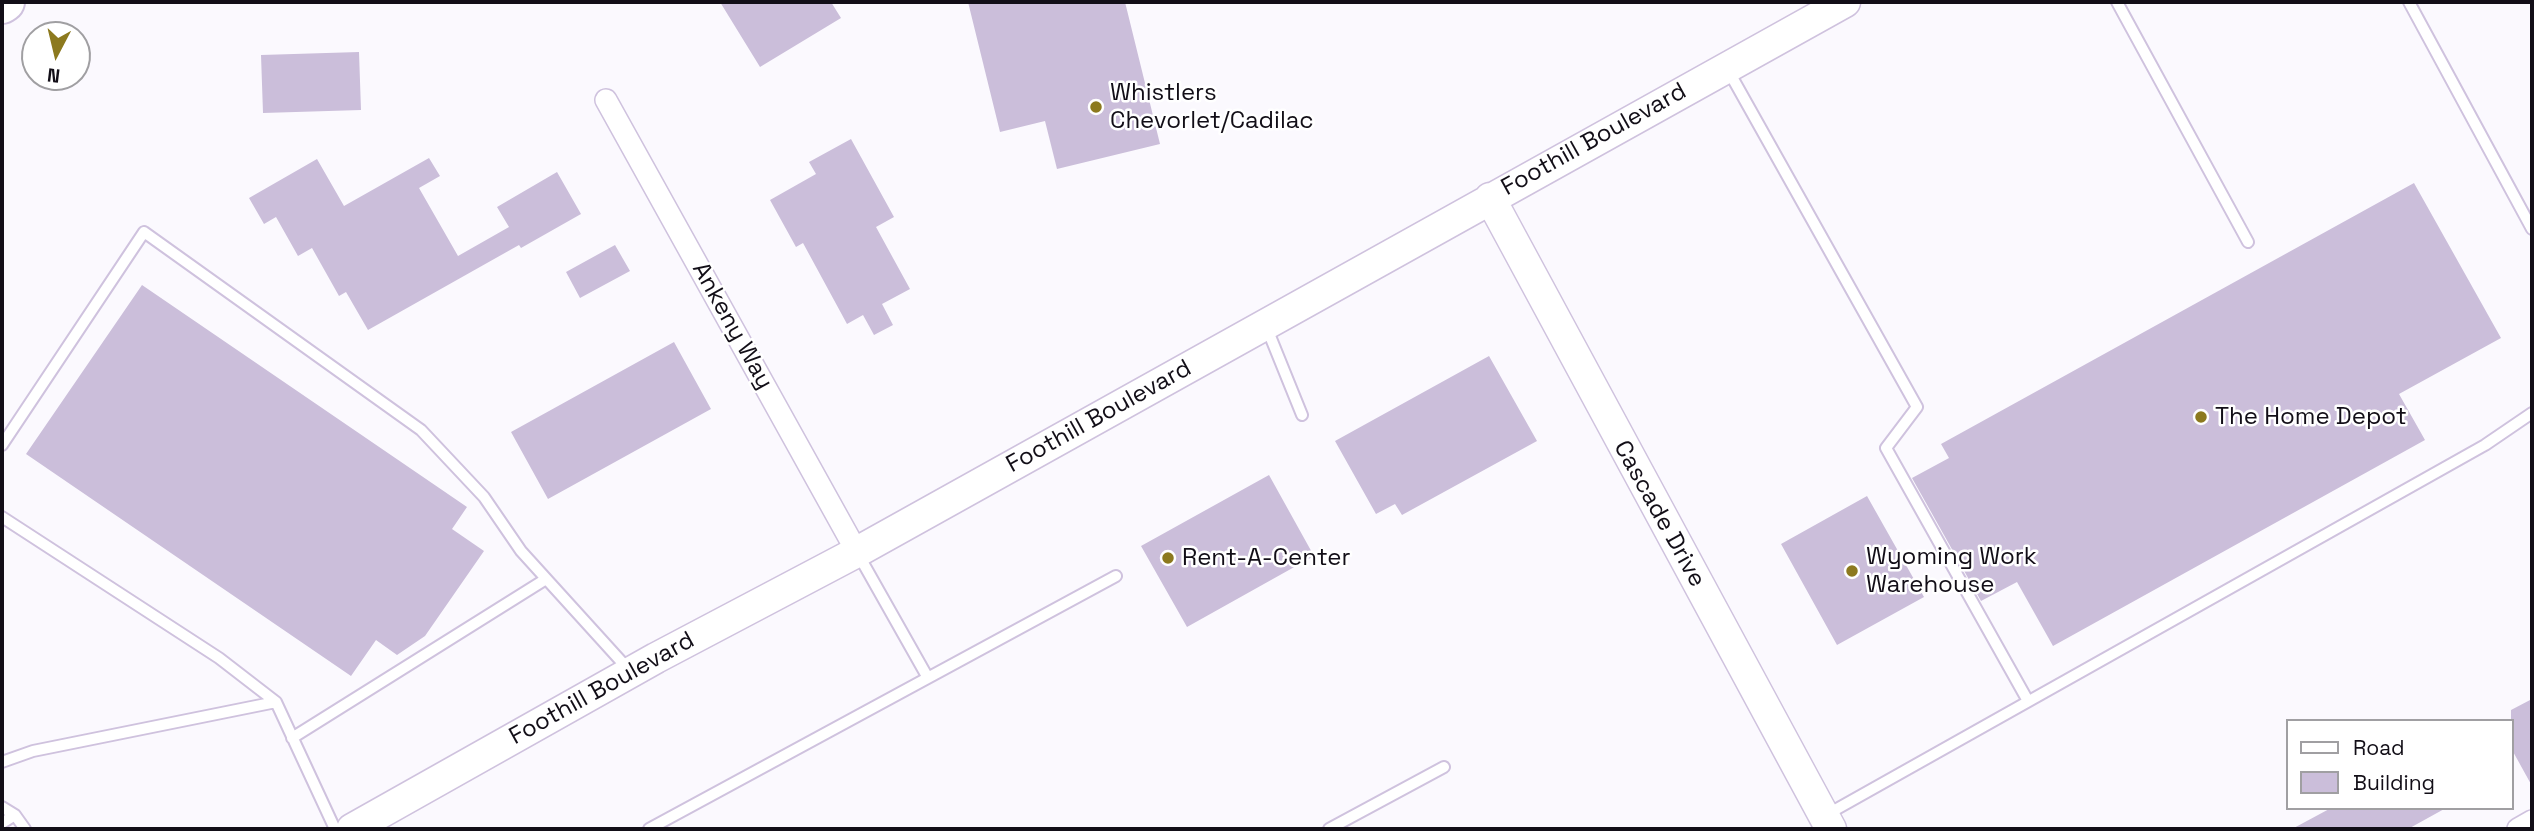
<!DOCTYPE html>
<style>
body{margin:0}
#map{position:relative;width:2534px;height:831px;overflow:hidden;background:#fbf9fe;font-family:"Space Grotesk",sans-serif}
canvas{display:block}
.frame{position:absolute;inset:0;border:4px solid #120e17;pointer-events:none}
.legend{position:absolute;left:2286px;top:719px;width:228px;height:91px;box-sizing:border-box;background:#fff;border:2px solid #a09fa2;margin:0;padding:9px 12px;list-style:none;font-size:21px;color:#120e17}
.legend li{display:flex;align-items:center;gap:14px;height:35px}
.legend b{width:35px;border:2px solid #a09fa2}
.north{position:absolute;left:21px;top:21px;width:70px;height:70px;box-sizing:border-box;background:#fff;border:2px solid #a09fa2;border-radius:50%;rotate:187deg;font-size:19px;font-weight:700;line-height:28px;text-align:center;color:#120e17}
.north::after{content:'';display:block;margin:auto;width:24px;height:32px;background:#8c791e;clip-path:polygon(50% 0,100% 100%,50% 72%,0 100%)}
</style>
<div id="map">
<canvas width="2534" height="831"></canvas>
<div class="frame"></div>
<ul class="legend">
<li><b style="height:9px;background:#fff"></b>Road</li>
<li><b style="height:19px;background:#cbbeda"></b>Building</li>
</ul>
<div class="north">N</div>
</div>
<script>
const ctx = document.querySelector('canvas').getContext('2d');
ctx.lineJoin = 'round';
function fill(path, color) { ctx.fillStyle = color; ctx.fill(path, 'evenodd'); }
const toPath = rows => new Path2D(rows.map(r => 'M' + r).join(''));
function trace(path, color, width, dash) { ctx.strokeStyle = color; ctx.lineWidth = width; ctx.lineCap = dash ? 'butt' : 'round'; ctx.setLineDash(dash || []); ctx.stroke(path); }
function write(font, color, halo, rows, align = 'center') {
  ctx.font = font + ' "Space Grotesk",sans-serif'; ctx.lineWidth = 5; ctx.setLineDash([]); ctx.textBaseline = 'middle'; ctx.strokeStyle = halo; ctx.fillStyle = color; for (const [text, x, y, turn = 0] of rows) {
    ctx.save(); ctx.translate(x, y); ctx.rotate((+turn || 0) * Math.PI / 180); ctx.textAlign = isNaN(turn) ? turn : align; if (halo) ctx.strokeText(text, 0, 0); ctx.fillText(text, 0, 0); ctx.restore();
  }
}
fill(toPath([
 [720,2,831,2,841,18,760,67],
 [968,2,1125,2,1160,144,1057,169,1045,121,1000,132],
 [359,52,361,110,263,113,261,55],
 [851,139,894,217,876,227,910,289,882,304,893,325,874,335,863,315,847,324,803,243,796,247,770,200,816,174,809,162],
 [429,158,440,176,419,188,458,256,509,227,497,207,557,172,581,214,521,248,519,245,368,330,346,292,339,296,312,248,298,256,276,217,264,224,249,198,317,159,344,206],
 [2414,183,2501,338,2399,394,2425,440,2053,646,2017,582,1981,601,1912,478,1949,458,1941,444],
 [615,245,630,271,580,298,566,272],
 [142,285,467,507,452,529,484,551,425,636,397,655,376,640,351,676,26,454],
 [674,342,711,409,548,499,511,432],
 [1489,356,1537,441,1402,515,1395,504,1376,514,1335,441],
 [1269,475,1314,556,1187,627,1141,546],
 [1867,496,1924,597,1837,645,1781,544],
 [2532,699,2532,786,2511,748,2511,710],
 [2331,808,2446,808,2408,829,2292,829]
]), '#cbbeda');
const lane = toPath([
 [2117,2,2248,242],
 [2409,2,2532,229],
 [1728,70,1917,407,1886,448,2028,701],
 [1266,326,1302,415],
 [2,445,144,232,421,430,484,497,521,551,629,670],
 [2,517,219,658,276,702,335,829],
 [858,554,928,678],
 [292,738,546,579],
 [2,762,33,751,276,702],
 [2,807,15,815,25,829],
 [1826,815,2485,445,2532,413],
 [2,823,15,815],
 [649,829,1116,576],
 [1329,829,1444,767]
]);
const street = toPath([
 [606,100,857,552],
 [2518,829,2532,821]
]);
const secondary = toPath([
 [1490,198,1831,829],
 [352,829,656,658,857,552,1845,2]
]);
const highway = toPath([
 [2,4,5,2]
]);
trace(lane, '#cfc2de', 14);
trace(street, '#cfc2de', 24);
trace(secondary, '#cfc2de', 33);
trace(highway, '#cfc2de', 42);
trace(lane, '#fff', 10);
trace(street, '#fff', 21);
trace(secondary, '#fff', 30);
trace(highway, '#fff', 38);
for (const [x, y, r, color] of [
 [1096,107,7,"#8c791e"],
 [2201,417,7,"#8c791e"],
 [1168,558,7,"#8c791e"],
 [1852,571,7,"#8c791e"]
]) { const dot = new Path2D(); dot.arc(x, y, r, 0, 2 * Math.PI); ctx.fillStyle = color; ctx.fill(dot); trace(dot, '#fff', 2.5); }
write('24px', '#120e17', '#fff', [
 ["Whistlers",1110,93],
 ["Chevorlet/Cadilac",1110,121],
 ["The Home Depot",2215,417],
 ["Wyoming Work",1866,557],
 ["Warehouse",1866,585],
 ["Rent-A-Center",1182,558]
], 'left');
write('24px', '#120e17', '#fff', [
 ["Foothill Boulevard",1594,140,-29],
 ["Ankeny Way",732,326,61],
 ["Foothill Boulevard",1099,417,-29],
 ["Cascade Drive",1659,514,61],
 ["Foothill Boulevard",602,689,-29]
]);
</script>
